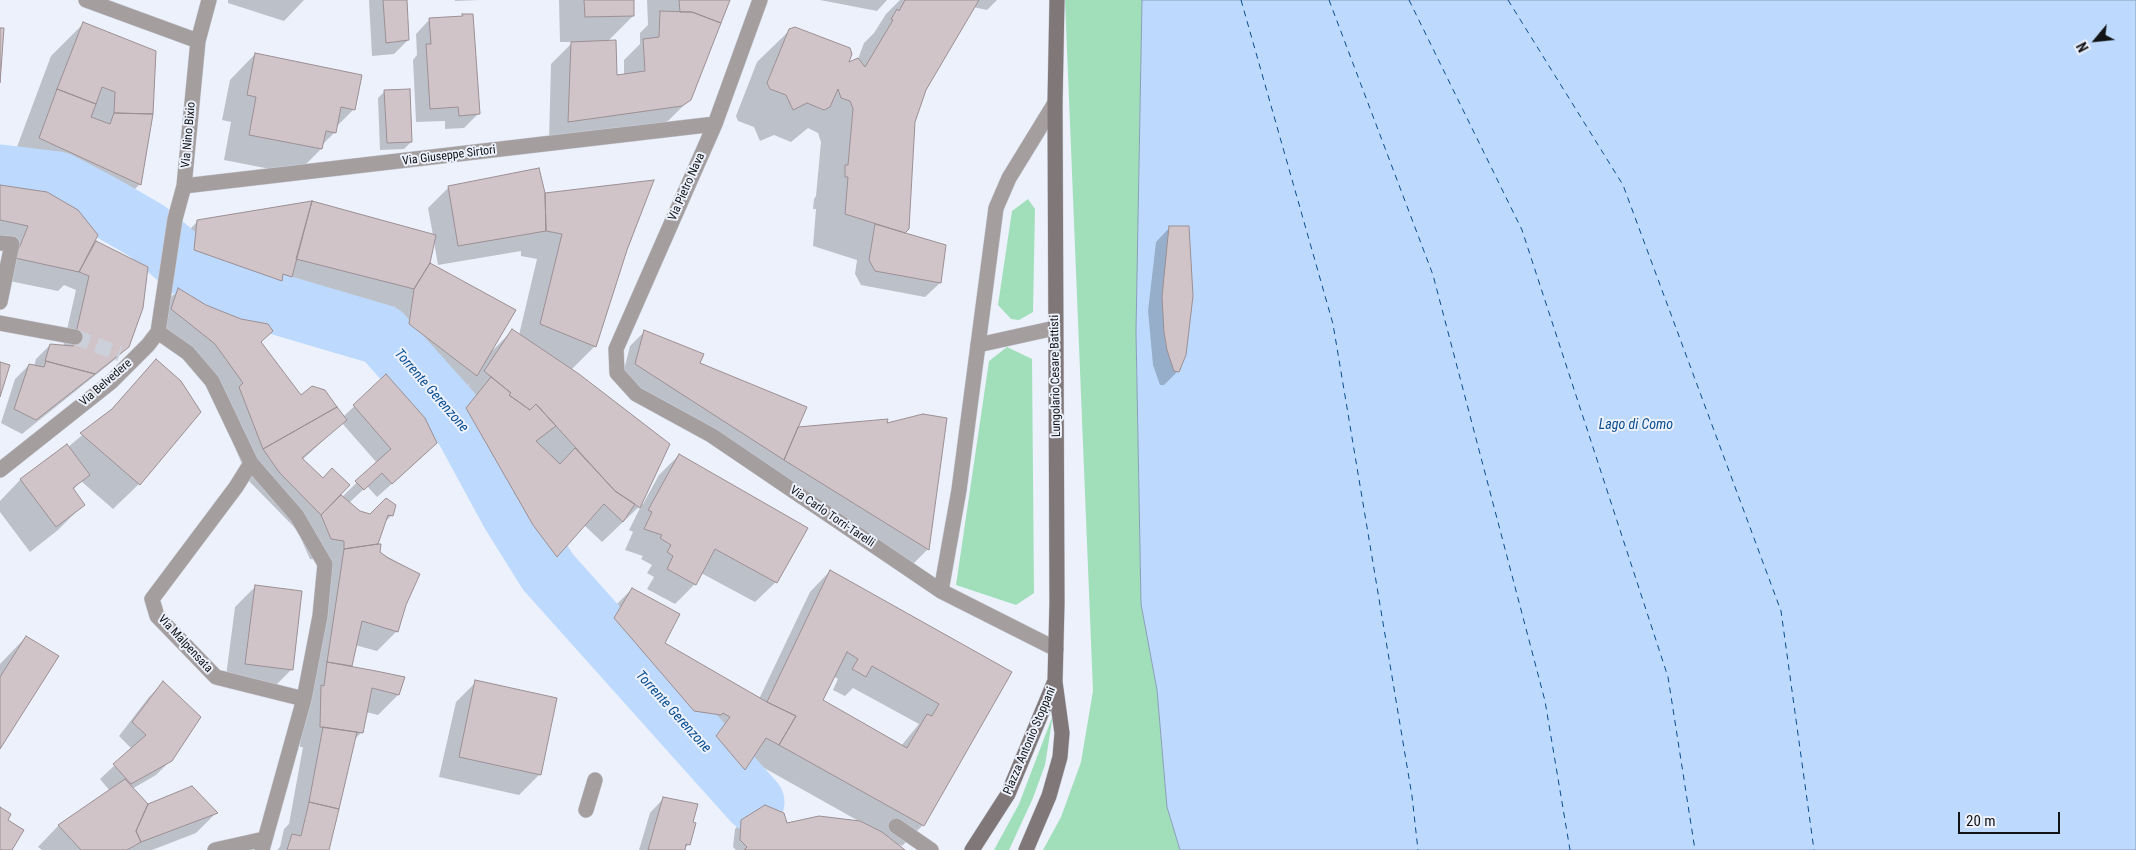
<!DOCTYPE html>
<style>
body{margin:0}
#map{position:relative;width:2136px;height:850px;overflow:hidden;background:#ecf1fc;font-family:"Roboto Condensed",sans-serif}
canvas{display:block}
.north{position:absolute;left:2071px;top:15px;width:50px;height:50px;-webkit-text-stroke:4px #ecf1fc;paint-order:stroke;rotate:242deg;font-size:14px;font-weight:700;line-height:20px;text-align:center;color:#111316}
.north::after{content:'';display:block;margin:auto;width:18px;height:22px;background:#111316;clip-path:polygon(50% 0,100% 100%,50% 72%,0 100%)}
.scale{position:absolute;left:1958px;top:812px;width:102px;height:22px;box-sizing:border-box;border:2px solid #111316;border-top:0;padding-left:6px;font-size:15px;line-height:18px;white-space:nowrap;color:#111316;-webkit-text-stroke:4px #ecf1fc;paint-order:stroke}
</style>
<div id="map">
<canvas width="2136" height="850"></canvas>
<div class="north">N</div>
<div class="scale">20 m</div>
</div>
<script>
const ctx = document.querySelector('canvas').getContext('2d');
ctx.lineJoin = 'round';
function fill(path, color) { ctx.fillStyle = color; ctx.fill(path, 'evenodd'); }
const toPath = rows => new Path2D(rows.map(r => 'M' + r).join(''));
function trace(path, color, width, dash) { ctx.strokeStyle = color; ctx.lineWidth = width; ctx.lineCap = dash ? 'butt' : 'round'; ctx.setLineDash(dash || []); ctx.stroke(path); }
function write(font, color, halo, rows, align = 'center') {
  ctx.font = font + ' "Roboto Condensed",sans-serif'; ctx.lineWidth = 4; ctx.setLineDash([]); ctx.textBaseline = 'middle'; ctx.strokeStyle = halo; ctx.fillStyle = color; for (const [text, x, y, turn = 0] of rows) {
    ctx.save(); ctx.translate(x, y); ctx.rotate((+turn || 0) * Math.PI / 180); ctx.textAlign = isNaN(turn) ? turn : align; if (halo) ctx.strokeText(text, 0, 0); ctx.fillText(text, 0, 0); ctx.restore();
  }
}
fill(toPath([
 [1065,0,1142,0,1136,331,1141,604,1157,690,1167,807,1180,850,1043,850,1061,817,1081,762,1093,691],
 [1028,199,1035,209,1033,312,1019,320,1011,319,998,305,1012,211],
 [1007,347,1032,359,1034,593,1016,605,956,585,989,361],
 [1053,715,1045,765,1033,798,1009,850,994,850,1019,804]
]), '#a1dfbb');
const water = toPath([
 [1142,0,2136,0,2136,850,1180,850,1167,807,1157,690,1141,604,1136,331,1142,0]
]);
fill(water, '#bddafe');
trace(water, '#899eb8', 1);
fill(toPath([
 [228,0,304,0,284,21,228,3],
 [369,0,406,0,408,40,394,54,372,56],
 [455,0,479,0,455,1],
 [559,0,632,0,633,16,607,42,616,77,624,75,624,60,640,44,640,33,648,25,647,0,729,0,690,99,669,120,661,126,549,141,551,64,573,42,560,42],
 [820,0,887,0,877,11],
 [900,0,997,0,987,10,973,7,925,89,913,122,903,233,945,246,940,283,925,297,861,285,855,274,857,260,813,246,816,209,813,209,814,199,816,196,821,142,818,133,808,128,791,142,774,135,760,141,754,127,738,121,736,116,757,62,790,30,847,64,858,59,864,43,874,33,886,14],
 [472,15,478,114,464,128,445,129,445,121,416,122,413,60,417,55,416,34,430,19],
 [84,23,153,106,140,184,108,217,8,171,51,56],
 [255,54,354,109,336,127,335,132,322,145,321,149,296,174,224,160,231,122,222,120,230,80],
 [385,91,411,142,404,149,380,150,378,98],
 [0,186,91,247,96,242,128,347,113,361,22,434,1,423,15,379,29,365,34,366,36,359,50,345,63,347,76,290,64,285,58,291,0,279,9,246,0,244],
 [449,187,544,195,625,249,595,346,571,370,641,503,643,504,659,475,679,455,776,582,755,602,701,573,695,584,675,604,647,589,654,577,647,573,652,565,641,559,643,556,625,550,633,532,629,530,642,504,602,542,584,525,536,576,513,545,447,429,472,398,464,392,470,383,456,396,389,344,395,306,388,314,280,287,271,296,266,295,261,300,174,270,177,242,198,221,433,235,428,208],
 [434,242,438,265,521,251,521,256,537,259,519,335,512,331,490,353,429,264],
 [1170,227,1178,371,1164,385,1160,385,1153,365,1148,311,1156,242],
 [178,290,260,342,300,397,343,417,386,376,422,457,377,497,367,486,349,503,360,513,370,515,386,499,392,515,384,523,377,545,379,552,419,574,405,605,397,631,377,651,355,645,350,667,398,695,378,715,366,712,362,732,354,740,328,850,277,850,280,847,284,829,289,824,303,747,300,747,302,707,325,561,310,559,297,530,249,481,219,409,195,364,151,329,158,310],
 [342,423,377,463,342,497,302,460],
 [644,332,698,364,794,433,946,419,928,549,908,569,622,378,630,346],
 [156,361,139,484,113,509,81,481,73,490,83,505,58,530,30,552,0,512,0,501,20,480,66,445,68,447,104,417],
 [830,571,1011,672,923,825,902,846,892,842,903,850,736,850,733,847,735,829,742,821,786,824,864,824,750,760,724,789,697,757,711,738,702,732,700,735,674,731,594,639,612,609,632,589,663,644,759,699,810,592],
 [833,676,838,679,833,690,845,696,853,688,919,724,901,746,821,701],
 [255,587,291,670,271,690,225,684,235,607],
 [26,637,0,747,0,664],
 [476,682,540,774,519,795,439,777,456,702],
 [163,683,171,760,156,775,132,789,147,806,216,813,196,833,152,850,42,850,38,847,58,826,110,791,100,779,132,749,119,736,149,697],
 [664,798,689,844,683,850,639,850,650,813]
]), '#0003');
trace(toPath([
 [0,175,58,182,100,204,147,231,209,284,382,335,465,428,510,511,548,572,754,802]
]), '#bddafe', 61);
trace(toPath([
 [1241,0,1333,324,1412,796,1418,850],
 [1329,0,1433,275,1545,701,1570,850],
 [1409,0,1522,230,1668,677,1695,850],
 [1508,0,1623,185,1781,611,1814,850]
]), '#084d91', 1, [6, 5]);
const building = toPath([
 [383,0,407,0,409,40,386,43,383,0],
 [584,0,634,0,634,16,585,17,584,0],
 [679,0,730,0,721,23,692,12,680,12,679,0],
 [905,0,979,0,926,90,915,122,909,229,905,233,845,214,848,177,845,177,845,165,848,165,853,109,850,101,841,98,838,89,830,107,824,110,807,103,793,110,786,95,770,89,767,83,789,29,795,27,850,48,852,54,849,62,858,58,865,67,893,20,891,19,897,9,899,11,905,0],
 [660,11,692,12,721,23,691,100,682,106,568,122,571,42,616,40,617,75,645,71,643,39,659,37,660,11],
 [462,14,473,14,480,114,459,116,458,107,430,109,426,44,431,44,429,18,463,16,462,14],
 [83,22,156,51,153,114,114,113,115,92,102,87,96,104,57,89,83,22],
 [0,28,4,28,0,83,0,28],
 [255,53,362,75,355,110,341,107,336,133,326,131,322,149,249,135,256,97,247,95,255,53],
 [57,89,96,104,91,117,110,124,114,113,153,114,141,185,39,138,57,89],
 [410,89,412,142,387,143,384,90,410,89],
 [539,168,545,193,546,231,458,246,448,186,539,168],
 [654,180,627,250,596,347,540,324,562,234,546,231,545,193,654,180],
 [0,185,47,192,78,210,98,235,79,272,15,258,28,226,0,220,0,185],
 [312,201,292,277,283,274,282,281,194,250,197,220,312,201],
 [312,201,436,235,430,263,414,289,296,259,312,201],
 [875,224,946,245,941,283,875,271,869,260,875,224],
 [1169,226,1189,226,1193,296,1186,355,1179,372,1174,371,1167,350,1164,332,1162,297,1169,226],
 [96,241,148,267,143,308,129,347,95,374,45,361,50,344,73,346,89,276,79,272,96,241],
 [430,263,516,310,477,376,409,324,414,289,430,263],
 [178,288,206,305,241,319,268,324,273,331,261,342,301,395,312,386,325,390,337,407,263,449,239,387,243,383,215,344,171,309,178,288],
 [512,329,579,374,670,444,640,508,615,491,536,404,530,410,509,395,511,393,484,371,512,329],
 [644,330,704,354,700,363,807,407,784,460,635,364,644,330],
 [156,359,181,381,201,412,140,485,80,433,112,409,156,359],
 [46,361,95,374,36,420,14,409,29,364,44,367,46,361],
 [0,362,10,365,0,397,0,362],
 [386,374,425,418,437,443,392,484,382,473,364,490,355,481,391,449,353,405,386,374],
 [491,377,511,393,509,395,530,410,536,404,556,426,536,441,560,464,575,448,615,491,635,504,623,522,604,504,557,557,533,525,466,408,491,377],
 [337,407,347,420,302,458,323,478,332,468,350,485,321,515,279,472,263,449,337,407],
 [923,414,947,418,929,550,784,460,798,427,888,419,887,423,923,414],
 [67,444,90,475,73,488,85,505,56,527,20,479,67,444],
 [679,454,808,528,777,583,715,549,696,585,667,569,673,556,667,552,671,545,660,538,662,535,644,529,652,512,648,510,679,454],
 [341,495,360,511,370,514,386,498,396,505,393,516,388,515,378,544,344,549,344,541,331,539,321,515,341,495],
 [378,544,381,544,380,552,388,558,420,574,406,605,398,632,362,621,352,666,327,662,344,549,378,544],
 [830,570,1012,672,924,826,779,745,796,716,767,702,830,570],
 [847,652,858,659,852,669,866,677,872,666,939,704,932,716,927,714,907,748,823,700,847,652],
 [255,585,302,591,293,670,245,664,255,585],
 [632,588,680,614,665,643,767,702,796,716,779,745,766,738,745,770,716,736,730,717,723,713,721,715,694,711,614,618,632,588],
 [26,636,59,656,0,749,0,677,26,636],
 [327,662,376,671,405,677,399,695,372,688,363,733,320,727,321,685,324,686,327,662],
 [475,680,557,698,541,775,459,757,475,680],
 [163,681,201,717,172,761,131,784,113,764,146,735,132,722,163,681],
 [323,727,357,732,339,809,309,802,323,727],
 [125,779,148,804,136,831,141,842,127,850,81,850,58,825,125,779],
 [192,786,218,813,141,842,136,831,148,804,192,786],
 [663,797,698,804,693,822,696,823,690,845,686,844,685,850,648,850,663,797],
 [309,802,339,809,329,850,287,850,292,834,301,836,309,802],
 [765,805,784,813,787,823,819,816,860,821,882,832,905,850,744,850,747,847,740,840,741,820,765,805],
 [0,807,11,814,8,820,24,830,12,850,0,850,0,807]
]);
fill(building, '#d1c4c9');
trace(building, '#9b8f93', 1);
trace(toPath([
 [75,337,120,354]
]), '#cbd0da', 15, [15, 8]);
const lane = toPath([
 [978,345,1055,328],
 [586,810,595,780],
 [896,826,931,850]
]);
const street = toPath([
 [86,0,198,41],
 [760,0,715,124,616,349,617,373,636,394,711,435,941,591,1056,649],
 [184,186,715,124],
 [0,243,12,244,0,302],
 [0,323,75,337],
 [158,332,188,353,212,381,251,463,297,516,325,564,320,616,304,699,262,850],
 [251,463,236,487,152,599,157,616,216,677,304,699],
 [0,470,111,382,148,345,158,332,175,219,184,186,198,41,209,0],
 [941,591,959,490,996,208,1009,178,1055,103],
 [215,850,264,839]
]);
const secondary = toPath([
 [972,850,1008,794,1054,683],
 [1026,850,1049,796,1060,757,1062,733,1055,682,1057,603,1055,103,1057,0]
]);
trace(lane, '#c9cdd7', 16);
trace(street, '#c9cdd7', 16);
trace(secondary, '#c9cdd7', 16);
trace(lane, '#a49e9f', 15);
trace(street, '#a49e9f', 15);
trace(secondary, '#807778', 15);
write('12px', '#111316', '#ecf1fc', [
 ["Via Nino Bixio",189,135,-85],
 ["Via Giuseppe Sirtori",449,156,-7],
 ["Via Pietro Nava",687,187,-66],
 ["Lungolario Cesare Battisti",1056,376,-91],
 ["Via Belvedere",106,383,-41],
 ["Via Carlo Torri-Tarelli",832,517,34],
 ["Via Malpensata",185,644,47],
 ["Piazza Antonio Stoppani",1030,741,-67]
]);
write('italic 14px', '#084d91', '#ecf1fc', [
 ["Torrente Gerenzone",431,391,49],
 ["Lago di Como",1636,425],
 ["Torrente Gerenzone",673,712,48]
]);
</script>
